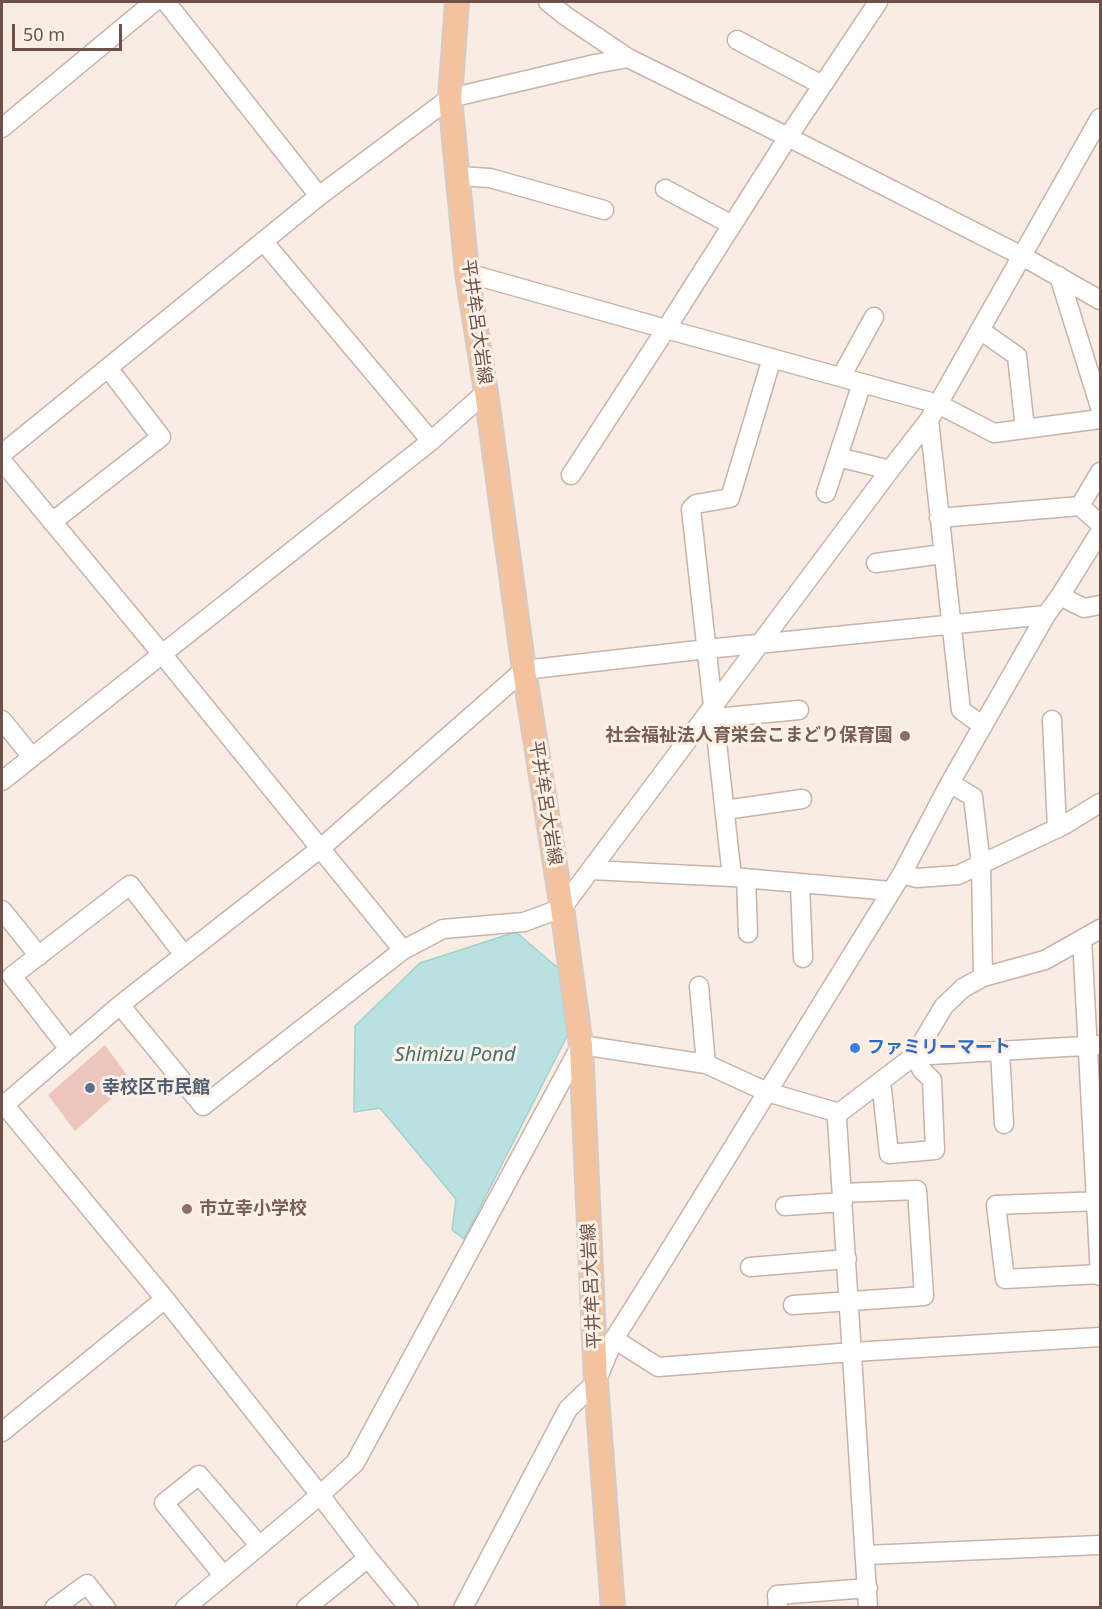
<!DOCTYPE html>
<meta charset="utf-8">
<style>
body{margin:0}
#map{position:relative;width:1102px;height:1609px;overflow:hidden;background:#f9ece2;font-family:"Noto Sans",sans-serif}
canvas{display:block}
.frame{position:absolute;inset:0;border:3px solid #6e514b;pointer-events:none}
.scale{position:absolute;left:12px;top:24px;width:110px;height:27px;box-sizing:border-box;border:3px solid #6e514b;border-top:0;padding-left:8px;font-size:18px;line-height:21px;white-space:nowrap;color:#6e514b;-webkit-text-stroke:4px #fdf0e7;paint-order:stroke}
</style>
<div id="map">
<canvas width="1102" height="1609"></canvas>
<div class="frame"></div>
<div class="scale">50 m</div>
</div>
<script>
const ctx = document.querySelector('canvas').getContext('2d');
ctx.lineJoin = 'round';
function fill(path, color) { ctx.fillStyle = color; ctx.fill(path, 'evenodd'); }
const toPath = rows => new Path2D(rows.map(r => 'M' + r).join(''));
function trace(path, color, width, dash) { ctx.strokeStyle = color; ctx.lineWidth = width; ctx.lineCap = dash ? 'butt' : 'round'; ctx.setLineDash(dash || []); ctx.stroke(path); }
function write(font, color, halo, rows, align = 'center') {
  ctx.font = font + ' "Noto Sans","Noto Sans JP",sans-serif'; ctx.lineWidth = 6; ctx.setLineDash([]); ctx.textBaseline = 'middle'; ctx.strokeStyle = halo; ctx.fillStyle = color; for (const [text, x, y, turn = 0] of rows) {
    ctx.save(); ctx.translate(x, y); ctx.rotate((+turn || 0) * Math.PI / 180); ctx.textAlign = isNaN(turn) ? turn : align; if (halo) ctx.strokeText(text, 0, 0); ctx.fillText(text, 0, 0); ctx.restore();
  }
}
const water = toPath([
 [516,932,559,969,569,1032,464,1239,452,1230,456,1199,380,1108,354,1112,355,1026,420,963,516,932]
]);
fill(water, '#b9e1df');
trace(water, '#a0d1cf', 1.5);
fill(toPath([
 [105,1045,131,1081,75,1131,48,1095]
]), '#ecc6bc');
const minor = toPath([
 [166,2,319,196],
 [548,2,567,17,628,58,788,137,1022,256,1100,300],
 [737,40,822,85],
 [2,128,154,2],
 [458,176,490,178,604,210],
 [665,189,732,225],
 [263,241,431,441],
 [467,273,666,329,938,404,994,433,1100,419],
 [1059,276,1100,407],
 [980,330,1017,356,1025,429],
 [841,377,874,317],
 [929,420,961,710,983,726],
 [2,454,319,196,450,98,595,64,628,58],
 [838,457,890,470],
 [2,461,162,654,403,950],
 [571,475,666,329,788,137,878,2],
 [826,493,862,383],
 [1080,506,1100,472],
 [939,518,1080,506,1100,524],
 [52,522,161,437,108,368],
 [876,563,943,554],
 [1060,596,1084,608,1100,605],
 [715,718,799,710],
 [2,720,32,757],
 [1052,720,1057,829],
 [2,781,431,441,486,392],
 [950,783,973,797,981,865,983,977],
 [725,810,802,799],
 [591,870,732,877,891,891],
 [902,874,917,878,958,875,1064,825,1100,803],
 [732,877,691,509,696,504,730,498,772,358],
 [746,878,748,933],
 [800,883,803,958],
 [2,910,39,956],
 [1082,939,1100,1276],
 [699,986,706,1064],
 [120,1005,203,1106,403,950,443,929,524,922,562,908,890,470,929,420,1100,118],
 [69,1049,12,976,130,885,184,955],
 [1000,1051,1004,1124],
 [881,1081,889,1154,935,1150,932,1080,922,1070,914,1056,1100,1045],
 [2,1102,165,1299,320,1495,368,1558,409,1608],
 [2,1107,120,1005,321,848,524,670,707,649,1046,615],
 [785,1206,843,1202],
 [750,1267,847,1259],
 [1100,1274,1005,1279,996,1205,1100,1201],
 [793,1305,924,1296,917,1190,842,1193],
 [614,1339,658,1367,853,1352,1100,1337],
 [2,1432,165,1299],
 [866,1555,1100,1545],
 [223,1575,164,1503,199,1475,259,1545],
 [54,1608,87,1584,106,1608],
 [185,1608,320,1495,355,1463,581,1045,706,1064,767,1092,839,1113],
 [306,1608,368,1558],
 [463,1608,568,1409,596,1382,614,1339,648,1285,902,874,950,783,1046,615,1060,596,1100,532],
 [778,1608,777,1595,868,1588],
 [868,1608,837,1119,839,1113,914,1056,944,1006,963,988,983,977,1045,960,1100,929]
]);
const major = toPath([
 [457,2,450,98,467,273,486,392,524,670,562,908,581,1045,596,1382,613,1608]
]);
trace(minor, '#c9b2aa', 21);
trace(major, '#d4cbc9', 26);
trace(minor, '#fff', 18);
trace(major, '#f3c39f', 22);
for (const [x, y, r, color] of [
 [905,736,6,"#8d6e63"],
 [855,1048,6,"#3f7fe0"],
 [90,1088,6,"#5c6f8a"],
 [187,1209,6,"#8d6e63"]
]) { const dot = new Path2D(); dot.arc(x, y, r, 0, 2 * Math.PI); ctx.fillStyle = color; ctx.fill(dot); trace(dot, '#fdf0e7', 2); }
write('18px', '#6e514b', '#fdf0e7', [
 ["平井牟呂大岩線",476,322,82],
 ["平井牟呂大岩線",545,803,81],
 ["平井牟呂大岩線",592,1286,-93]
]);
write('bold 18px', '#785e54', '#fdf0e7', [
 ["社会福祉法人育栄会こまどり保育園",893,736],
 ["市立幸小学校",199,1209,"left"]
], 'right');
write('bold 18px', '#366cbe', '#fdf0e7', [
 ["ファミリーマート",867,1048]
], 'left');
write('bold 18px', '#4e5e75', '#fdf0e7', [
 ["幸校区市民館",102,1088]
], 'left');
write('italic 20px', '#417372', '#fdf0e7', [
 ["Shimizu Pond",455,1055]
]);
</script>
